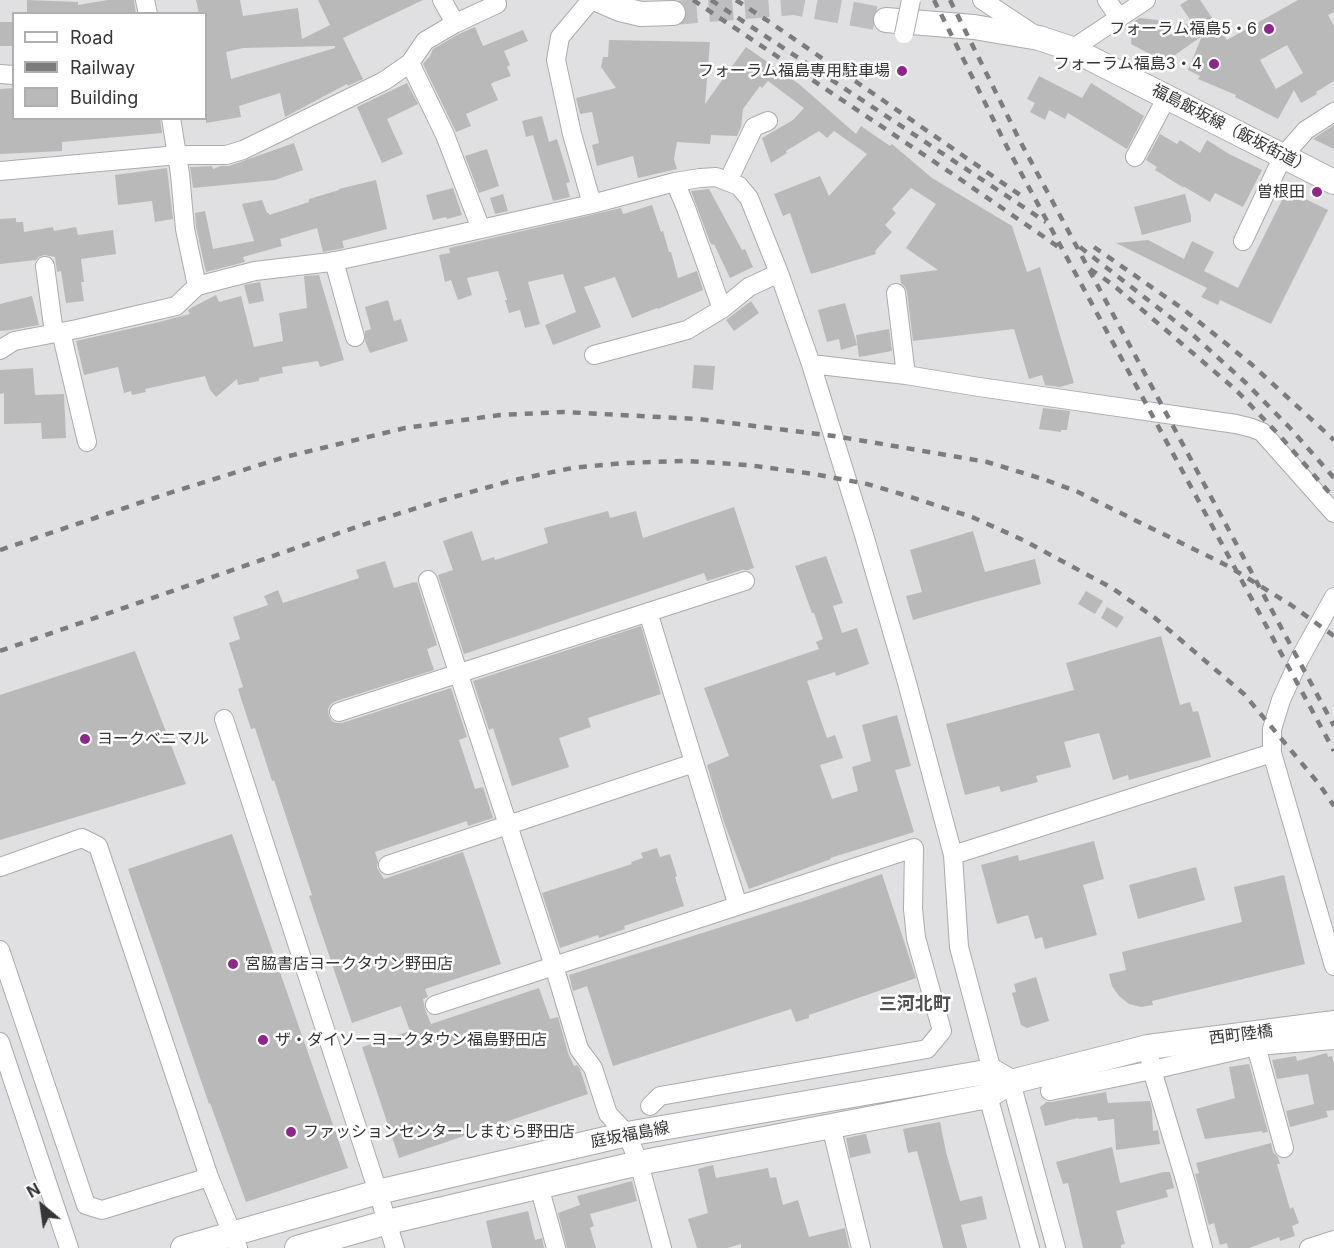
<!DOCTYPE html>
<meta charset="utf-8">
<style>
body{margin:0}
#map{position:relative;width:1334px;height:1248px;overflow:hidden;background:#e0e0e2;font-family:Inter,sans-serif}
canvas{display:block}
.legend{position:absolute;left:12px;top:12px;width:195px;height:108px;box-sizing:border-box;background:#fff;border:2px solid #afafaf;margin:0;padding:8px 10px;list-style:none;font-size:18px;color:#363637}
.legend li{display:flex;align-items:center;gap:12px;height:30px}
.legend b{width:30px;border:2px solid #afafaf}
.north{position:absolute;left:12px;top:1176px;width:60px;height:60px;-webkit-text-stroke:4px #fff;paint-order:stroke;rotate:331deg;font-size:16px;font-weight:700;line-height:24px;text-align:center;color:#363637}
.north::after{content:'';display:block;margin:auto;width:21px;height:27px;background:#363637;clip-path:polygon(50% 0,100% 100%,50% 72%,0 100%)}
</style>
<div id="map">
<canvas width="1334" height="1248"></canvas>
<ul class="legend">
<li><b style="height:8px;background:#fff"></b>Road</li>
<li><b style="height:8px;background:#7c7c7e"></b>Railway</li>
<li><b style="height:16px;background:#b9b9ba"></b>Building</li>
</ul>
<div class="north">N</div>
</div>
<script>
const ctx = document.querySelector('canvas').getContext('2d');
ctx.lineJoin = 'round';
function fill(path, color) { ctx.fillStyle = color; ctx.fill(path, 'evenodd'); }
const toPath = rows => new Path2D(rows.map(r => 'M' + r).join(''));
function trace(path, color, width, dash) { ctx.strokeStyle = color; ctx.lineWidth = width; ctx.lineCap = dash ? 'butt' : 'round'; ctx.setLineDash(dash || []); ctx.stroke(path); }
function write(font, color, halo, rows, align = 'center') {
  ctx.font = font + ' Inter,"Noto Sans JP",sans-serif'; ctx.lineWidth = 5; ctx.setLineDash([]); ctx.textBaseline = 'middle'; ctx.strokeStyle = halo; ctx.fillStyle = color; for (const [text, x, y, turn = 0] of rows) {
    ctx.save(); ctx.translate(x, y); ctx.rotate((+turn || 0) * Math.PI / 180); ctx.textAlign = isNaN(turn) ? turn : align; if (halo) ctx.strokeText(text, 0, 0); ctx.fillText(text, 0, 0); ctx.restore();
  }
}
fill(toPath([
 [27,0,78,2,78,5,108,0,134,0,136,14,27,14],
 [196,0,240,0,243,16,298,8,302,39,330,25,318,0,423,0,343,38,363,79,348,86,347,84,285,117,280,93,239,106,241,117,206,123,206,14,199,14],
 [335,46,335,48,231,79,226,52,243,48],
 [1188,0,1200,0,1227,40,1298,0,1334,0,1334,12,1328,15,1334,26,1334,81,1316,92,1317,94,1301,103,1294,90,1278,119,1235,97,1236,95,1198,79,1200,76,1188,70,1202,36,1165,62,1131,44,1132,23,1139,18,1159,20,1170,35,1191,21,1180,5],
 [1287,45,1303,73,1276,89,1260,60],
 [0,22,14,22,14,46,0,46],
 [475,27,483,46,523,30,528,41,504,51,510,65,507,67,511,76,494,82,491,84,498,100,466,114,471,126,456,132,423,64,430,56,433,49,459,34],
 [609,40,710,42,705,104,746,47,799,84,856,134,861,126,890,146,892,144,932,178,1012,226,1027,272,1040,267,1074,383,1060,387,1045,385,1042,375,1029,379,1014,329,913,341,907,292,905,287,901,283,900,275,938,270,906,248,936,204,911,188,892,209,896,213,885,225,892,232,875,251,876,254,811,274,790,213,783,216,774,194,820,176,829,196,867,154,834,131,827,138,819,131,786,151,787,153,771,163,762,138,793,120,804,108,768,81,762,88,760,86,743,109,741,127,737,136,711,135,710,144,677,142,674,159,677,169,638,178,633,156,597,166,592,145,599,143,592,112,580,114,576,98,616,88,601,67,603,57,608,57],
 [1039,76,1082,98,1091,83,1144,116,1127,149,1068,113,1065,119,1049,110,1045,120,1030,112,1035,103,1027,99],
 [407,83,418,104,387,119,403,154,382,163,357,107],
 [14,88,14,118,160,118,162,133,62,142,62,151,0,154,0,89],
 [542,116,549,142,557,139,570,182,566,183,570,197,553,201,533,135,526,137,522,121],
 [1334,125,1334,149,1313,139],
 [1160,134,1177,144,1180,140,1200,153,1207,140,1229,154,1262,170,1243,207,1215,193,1210,202,1183,186,1184,188,1155,170,1157,167,1146,160],
 [294,143,303,170,275,180,193,188,190,167,212,166,213,169,221,166,229,166],
 [487,149,499,186,479,193,465,156],
 [167,168,173,219,155,222,152,201,118,205,115,175],
 [376,180,387,229,342,241,344,248,323,252,317,228,280,239,282,246,243,257,245,262,206,272,196,227,195,213,205,211,213,249,254,241,242,204,262,200,267,213,269,213,269,215,309,202,309,199,339,190,339,189],
 [453,188,462,215,447,219,446,217,433,220,426,195],
 [709,189,742,250,745,249,753,267,730,278,714,244,712,245,710,242,691,191],
 [1287,190,1328,210,1271,324,1220,300,1218,305,1201,297,1207,288,1116,243,1148,240,1184,259,1192,241,1214,252,1204,271,1238,288],
 [503,194,508,211,495,214,490,198],
 [1185,194,1191,216,1191,222,1142,235,1134,207],
 [652,205,661,232,663,231,669,252,671,252,678,278,697,271,703,290,658,309,657,308,632,318,615,277,584,287,601,327,553,345,545,325,576,312,563,274,528,282,540,324,525,328,520,310,509,313,505,300,507,300,498,271,467,278,472,295,458,300,451,280,445,282,439,255,450,253,449,248,621,208,623,214],
 [16,218,16,222,23,222,24,232,53,227,54,231,76,227,78,235,113,230,116,254,81,259,84,282,81,282,84,301,66,303,61,271,57,272,55,257,44,255,39,257,36,260,0,264,0,219],
 [319,275,344,360,320,367,318,361,282,367,283,373,259,378,259,381,238,385,237,379,216,397,210,390,205,376,145,389,146,392,132,395,131,391,124,393,118,367,84,375,76,341,155,323,190,314,188,310,191,308,216,295,219,302,241,296,254,347,283,341,279,313,307,308,304,276],
 [260,282,264,301,249,304,244,285],
 [32,296,39,325,11,330,0,331,0,304],
 [388,300,394,321,401,319,408,341,370,353,365,341,365,331,371,329,365,307],
 [751,301,759,313,734,331,726,320],
 [845,303,857,345,841,350,839,339,827,342,818,310],
 [889,329,892,351,859,357,856,335],
 [694,365,715,366,713,390,692,388],
 [33,368,35,395,64,394,66,438,42,439,41,423,4,424,4,393,0,394,0,370],
 [1043,408,1070,411,1067,430,1061,430,1061,432,1039,429],
 [734,507,754,568,748,570,742,570,707,581,704,573,464,654,438,575,453,570,443,541,472,531,482,561,494,557,495,560,548,543,544,528,608,511,610,518,636,511,643,538],
 [973,531,985,572,1035,559,1041,584,975,602,913,620,906,596,922,592,910,550],
 [826,556,843,603,833,606,842,633,857,628,869,664,836,676,835,672,807,681,827,738,835,735,843,758,820,765,832,799,858,791,852,767,871,761,862,725,897,715,911,766,895,770,914,832,830,858,831,859,749,889,724,822,707,765,729,756,704,688,819,649,816,642,823,639,814,613,812,613,795,566],
 [385,561,394,588,414,582,414,583,417,582,437,645,427,649,434,670,336,701,331,704,328,709,329,716,332,721,336,723,342,723,451,688,467,737,459,740,475,789,483,787,493,818,468,826,467,821,375,852,378,861,377,868,384,879,463,852,501,964,425,989,428,997,423,999,425,1009,431,1024,539,988,550,1019,558,1017,568,1053,574,1066,577,1065,580,1069,588,1094,399,1158,362,1047,410,1031,401,1006,352,1023,309,896,312,895,274,780,272,781,255,728,251,729,238,689,243,687,229,643,240,639,233,617,268,605,264,596,278,590,283,603,359,578,356,570],
 [1086,591,1103,601,1095,614,1078,604],
 [1107,607,1124,617,1117,628,1101,618],
 [641,626,661,694,588,718,591,727,559,738,569,767,512,786,493,728,489,730,473,681],
 [1161,636,1180,705,1190,702,1193,712,1198,711,1211,757,1129,780,1128,775,1113,780,1099,733,1064,742,1071,767,1036,776,1038,782,1001,792,999,786,965,795,946,724,1074,690,1066,663],
 [135,651,186,784,0,840,0,695],
 [232,834,348,1168,246,1202,210,1103,209,1104,128,869],
 [1094,841,1104,879,1083,885,1097,935,1045,949,1042,937,1035,939,1028,915,997,924,981,865,1018,855,1019,861],
 [657,848,660,857,670,854,677,876,675,877,684,906,624,926,625,929,599,938,598,935,560,948,542,893,632,864,631,862,643,858,641,853],
 [1196,867,1205,900,1138,919,1129,885],
 [882,874,916,978,809,1015,809,1018,796,1022,791,1009,613,1066,587,986,573,991,569,975,810,899],
 [1284,875,1305,964,1152,1001,1153,1005,1141,1007,1129,1004,1119,996,1112,986,1109,974,1126,970,1122,952,1242,922,1234,887],
 [1036,977,1049,1021,1027,1028,1021,1025,1012,993,1016,992,1014,984],
 [1327,1053,1328,1057,1332,1056,1334,1064,1334,1110,1326,1111,1328,1117,1290,1127,1286,1111,1314,1104,1308,1074,1277,1079,1272,1060,1296,1056,1297,1061],
 [1249,1064,1268,1132,1262,1133,1262,1131,1205,1139,1196,1109,1235,1098,1229,1067],
 [1106,1092,1108,1103,1150,1101,1152,1110,1153,1131,1158,1130,1160,1144,1116,1150,1114,1119,1098,1121,1097,1117,1079,1119,1078,1118,1045,1126,1040,1107,1047,1102,1052,1102],
 [940,1122,946,1152,960,1201,982,1196,987,1219,961,1225,967,1248,943,1248,917,1151,908,1153,903,1129],
 [866,1134,871,1153,850,1158,846,1138],
 [1271,1143,1273,1152,1278,1157,1280,1164,1277,1164,1290,1209,1293,1207,1299,1223,1292,1226,1295,1236,1280,1241,1279,1237,1249,1248,1228,1248,1227,1243,1220,1245,1214,1223,1209,1225,1208,1222,1195,1174,1199,1173,1196,1163],
 [1112,1147,1120,1183,1164,1172,1170,1172,1174,1188,1166,1190,1168,1197,1116,1211,1125,1244,1121,1245,1121,1248,1083,1248,1068,1183,1063,1184,1056,1162],
 [713,1165,716,1178,768,1168,770,1178,776,1177,783,1205,798,1200,809,1237,845,1228,849,1248,741,1248,741,1244,727,1248,697,1248,688,1219,708,1213,698,1169],
 [632,1181,637,1201,590,1214,594,1226,590,1228,596,1248,567,1248,558,1213,580,1205,577,1196],
 [528,1211,535,1240,542,1238,544,1248,492,1248,486,1221]
]), '#b9b9ba');
trace(toPath([
 [673,13,794,3,886,20]
]), '#bebec0', 24, [24, 12]);
const minor = toPath([
 [145,0,148,14],
 [442,0,450,14,454,24],
 [591,0,560,37,556,60,572,134,592,204],
 [982,0,1035,35],
 [1107,0,1119,18],
 [1072,49,1146,0],
 [410,63,445,135,481,229],
 [0,74,14,75],
 [171,118,180,174,185,229,197,286],
 [1135,157,1167,97],
 [0,171,178,155,226,155,243,150,384,81,410,63,425,41,454,24,497,4],
 [728,181,754,127,768,121],
 [675,182,686,208,722,309],
 [1243,241,1283,156,1306,130,1334,112],
 [334,261,355,337],
 [45,266,54,333],
 [896,293,906,375],
 [61,332,87,442],
 [0,350,14,341,77,329,176,306,197,286,255,271,331,262,401,247,592,204,675,182,700,178,716,177,739,186,749,198,779,273,811,364,864,535,906,679,953,855,959,947,992,1071,988,1096,1030,1248],
 [594,355,687,330,722,309,749,287,779,273],
 [811,364,906,375,979,387,1236,424,1252,428,1262,432,1334,513],
 [428,580,554,966,579,1049,593,1068,608,1114,627,1134,639,1163,662,1248],
 [1334,597,1300,658,1281,700,1272,729,1272,753,1334,966],
 [648,612,738,906],
 [339,712,745,581],
 [224,719,378,1192,395,1248],
 [953,855,1272,753],
 [388,865,694,763],
 [0,867,82,838,98,846,209,1177,238,1248],
 [0,950,86,1205,102,1210,209,1177],
 [435,1005,914,848,913,909,916,938,942,1031,927,1049,660,1096,650,1106],
 [0,1042,69,1248],
 [1256,1046,1284,1148],
 [1150,1059,1152,1070,1186,1183,1203,1248],
 [1011,1082,1056,1248],
 [1050,1091,1152,1070,1256,1046,1334,1040],
 [831,1126,861,1248],
 [539,1186,556,1248],
 [1309,1248,1334,1240]
]);
const major = toPath([
 [599,0,620,9,641,14,673,13],
 [886,20,974,27,1039,38,1072,49,1334,182],
 [183,1248,378,1192,627,1134,992,1071,1011,1082],
 [297,1248,388,1222,639,1163,988,1096,1011,1082,1148,1047,1334,1023]
]);
trace(minor, '#ababad', 20);
trace(major, '#ababad', 26);
trace(minor, '#fff', 18);
trace(major, '#fff', 24);
trace(toPath([
 [693,0,957,177,1060,248],
 [711,0,1046,222],
 [736,0,771,23,1023,197],
 [934,0,1007,147,1334,751],
 [950,0,1020,141,1334,726],
 [1080,247,1193,335,1246,383,1291,429,1334,478],
 [1094,247,1183,309,1250,363,1334,440],
 [1090,269,1112,284,1236,390,1281,437,1334,498],
 [0,550,163,495,285,457,405,428,500,415,564,412,698,419,834,436,900,447,987,462,1046,480,1078,492,1228,566,1291,605,1334,636],
 [0,651,362,525,436,502,510,481,572,468,623,463,686,461,748,465,814,474,867,484,895,492,972,517,1023,540,1112,588,1155,618,1244,694,1319,784,1334,806]
]), '#7c7c7e', 4.5, [8, 8]);
const minorBridge = toPath([
 [904,34,911,0]
]);
trace(minorBridge, '#ababad', 20, []);
trace(minorBridge, '#fff', 18);
for (const [x, y, r, color] of [
 [1269,29,6,"#91268a"],
 [1214,64,6,"#91268a"],
 [902,71,6,"#91268a"],
 [1317,192,6,"#91268a"],
 [85,739,6,"#91268a"],
 [233,964,6,"#91268a"],
 [263,1040,6,"#91268a"],
 [291,1132,6,"#91268a"]
]) { const dot = new Path2D(); dot.arc(x, y, r, 0, 2 * Math.PI); ctx.fillStyle = color; ctx.fill(dot); trace(dot, '#fff', 2); }
write('16px', '#363637', '#fff', [
 ["フォーラム福島5・6",1257,29],
 ["フォーラム福島3・4",1202,64],
 ["フォーラム福島専用駐車場",890,71],
 ["曽根田",1305,192],
 ["ヨークベニマル",97,739,"left"],
 ["宮脇書店ヨークタウン野田店",245,964,"left"],
 ["ザ・ダイソーヨークタウン福島野田店",275,1040,"left"],
 ["ファッションセンターしまむら野田店",303,1132,"left"]
], 'right');
write('16px', '#363637', '#fff', [
 ["福島飯坂線（飯坂街道）",1231,129,27],
 ["西町陸橋",1241,1035,-7],
 ["庭坂福島線",630,1135,-11]
]);
write('bold 18px', '#525253', '#fff', [
 ["三河北町",915,1005]
]);
</script>
